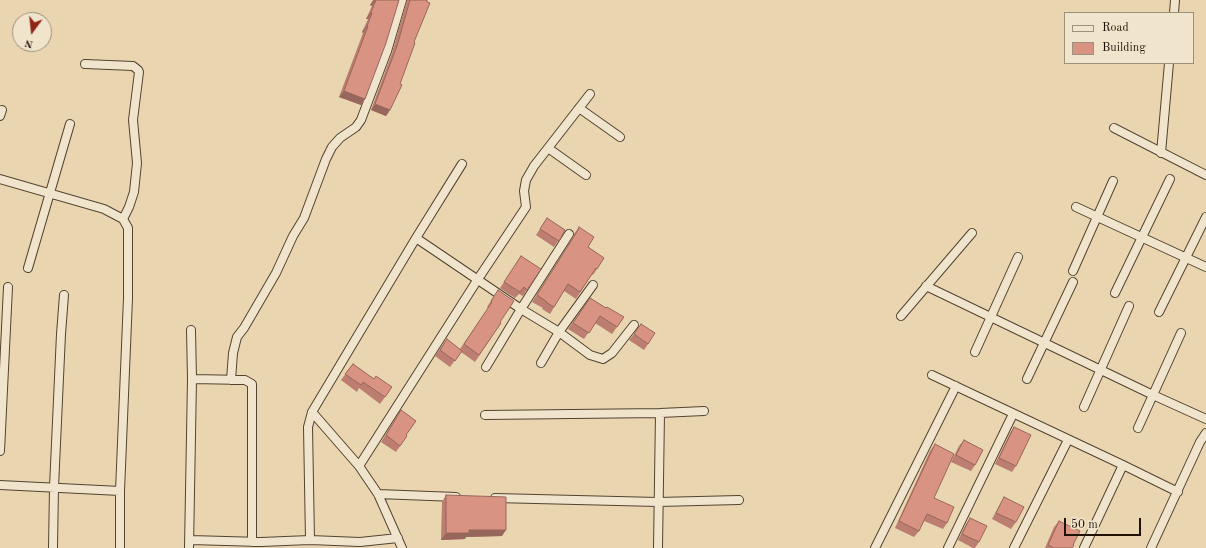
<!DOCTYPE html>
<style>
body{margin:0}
#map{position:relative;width:1206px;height:548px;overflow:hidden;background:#e9d5b0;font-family:"Old Standard TT",serif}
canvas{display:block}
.legend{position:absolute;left:1064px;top:12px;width:130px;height:52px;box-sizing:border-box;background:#f1e4cc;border:1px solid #9d907c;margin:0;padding:5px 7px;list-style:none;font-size:12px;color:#201305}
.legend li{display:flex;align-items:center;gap:8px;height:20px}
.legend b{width:20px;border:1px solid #9d907c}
.north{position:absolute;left:12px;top:12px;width:40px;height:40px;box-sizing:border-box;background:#f1e4cc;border:1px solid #9d907c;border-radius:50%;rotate:195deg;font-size:11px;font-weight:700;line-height:16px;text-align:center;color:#201305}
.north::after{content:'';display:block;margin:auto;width:14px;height:18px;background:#8f2418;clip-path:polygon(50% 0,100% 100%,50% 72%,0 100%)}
.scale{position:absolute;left:1064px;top:518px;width:77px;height:18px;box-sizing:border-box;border:2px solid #201305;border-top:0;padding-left:5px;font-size:12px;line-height:14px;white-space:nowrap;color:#201305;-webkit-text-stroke:3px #f1e4cc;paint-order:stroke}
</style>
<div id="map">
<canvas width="1206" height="548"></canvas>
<ul class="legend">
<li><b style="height:5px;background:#f1e4cc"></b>Road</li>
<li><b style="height:11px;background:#d99382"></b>Building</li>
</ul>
<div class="north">N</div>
<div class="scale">50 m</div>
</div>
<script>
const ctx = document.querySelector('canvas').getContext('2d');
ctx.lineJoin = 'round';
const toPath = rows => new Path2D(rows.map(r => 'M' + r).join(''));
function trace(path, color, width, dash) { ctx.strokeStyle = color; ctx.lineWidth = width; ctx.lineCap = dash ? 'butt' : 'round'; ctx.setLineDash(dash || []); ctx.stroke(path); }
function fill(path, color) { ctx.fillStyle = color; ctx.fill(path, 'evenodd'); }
const minor = toPath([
 [1174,13,1175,0],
 [85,64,133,66,138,70,139,72,133,120,137,163,134,192,129,207,123,219],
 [579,108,620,137],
 [0,116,2,110],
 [1114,128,1206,175],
 [548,148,586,175],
 [1161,153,1169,63],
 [0,179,104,209,123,219,128,228,128,298,120,491,120,548],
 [1076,207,1206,267],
 [416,238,521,309,559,332,590,355,603,359,612,353,634,325],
 [28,268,70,124],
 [1073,271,1113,181],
 [926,286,1153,395,1206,419],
 [1115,293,1170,179],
 [1159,312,1206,217],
 [901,316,972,233],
 [975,352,1018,257],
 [541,363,559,332,593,285],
 [486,367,521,309,569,234],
 [932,375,1123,465,1178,492],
 [192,379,245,380,252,384,252,542],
 [1027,379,1073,282],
 [231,380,233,353,237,337,244,328,276,273,293,236,304,218,326,159,332,147,340,138,356,127,361,120,387,51,402,0],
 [1084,407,1129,306],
 [312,412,359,466,378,494,402,548],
 [485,415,660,413,704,411],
 [1138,428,1181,333],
 [0,451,8,287],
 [359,466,478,279,526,207,524,191,526,180,534,166,590,94],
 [0,485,120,491],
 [378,494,456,497],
 [495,498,658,502,739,500],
 [190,540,261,542,310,540,360,542,398,538],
 [310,540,308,427,312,412,416,238,462,164],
 [53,548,54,487,61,334,64,295],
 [189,548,192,379,191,330],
 [658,548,660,413],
 [875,548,956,386],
 [948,548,1013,414],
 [1014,548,1068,440],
 [1084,548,1123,465],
 [1151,548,1200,442,1206,433]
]);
trace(minor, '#524430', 10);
trace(minor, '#f1e4cc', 8);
fill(toPath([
 [373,0,399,0,365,99,361,105,339,97,363,33,362,32,368,19,366,19,372,6,370,5],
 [407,0,427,0,414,42,390,110,386,116,371,110,392,53],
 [547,218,565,230,554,247,536,235],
 [579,227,588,247,604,258,593,275,592,274,576,299,564,291,550,314,542,309,543,308,532,302,574,237,574,234],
 [521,256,527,290,523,296,519,294,515,298,500,288],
 [498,290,500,322,501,323,475,362,461,352,450,367,435,356,447,339,460,349,488,308,487,307],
 [590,298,606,308,624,317,612,334,595,323,584,339,568,329],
 [634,334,648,344,644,350,629,340],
 [353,364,374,379,392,387,380,404,359,388,357,392,341,380],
 [401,410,406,435,407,436,396,452,381,442],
 [1014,427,1016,466,1012,472,995,464,1010,433],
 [964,440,975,465,971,471,951,462,959,446],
 [935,444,934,498,947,523,943,529,924,521,919,531,914,537,895,528,930,451],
 [446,495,502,536,466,537,465,539,441,540,442,502],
 [1004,497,1016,522,1011,529,992,519,1000,504],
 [970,518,979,542,975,548,973,548,958,540,966,524],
 [1059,521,1073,545,1072,548,1045,548,1054,527]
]), '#bb7e70');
fill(toPath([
 [374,0,376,0,372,6,370,5],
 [371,12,372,13,368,19,366,19],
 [367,26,368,26,363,33,362,32],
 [344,91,365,99,361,105,339,97],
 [375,104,390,110,386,116,371,110],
 [469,530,506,530,502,536,466,537,465,539,441,540,446,533]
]), '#98675b');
const building = toPath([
 [376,0,399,0,386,43,365,99,344,91,368,26,367,26,372,13,371,12,376,0],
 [410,0,427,0,427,2,430,3,414,42,415,43,400,84,402,85,390,110,375,104,397,46,410,0],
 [547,218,565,230,559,241,540,229,547,218],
 [579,227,594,237,588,247,604,258,597,269,596,268,580,292,568,284,554,307,547,303,547,302,537,295,578,230,579,227],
 [521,256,541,269,527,290,524,287,520,292,504,282,521,256],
 [498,290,514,301,500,322,501,323,479,355,464,344,492,302,491,301,498,290],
 [590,298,606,308,607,307,624,317,617,327,600,316,589,333,573,323,590,298],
 [641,324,655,333,648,344,634,334,641,324],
 [447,339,462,351,455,361,440,350,447,339],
 [353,364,374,379,376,376,392,387,385,397,363,382,361,385,345,374,353,364],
 [401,410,416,421,406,435,407,436,400,446,386,435,401,410],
 [1014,427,1031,435,1016,466,999,458,1014,427],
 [964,440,983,450,975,465,956,455,964,440],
 [935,444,954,454,934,498,954,507,947,523,927,514,919,531,899,521,935,444],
 [446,495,506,497,506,530,469,530,469,533,446,533,446,495],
 [1004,497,1024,507,1016,522,996,513,1004,497],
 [970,518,987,526,979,542,962,534,970,518],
 [1059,521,1080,531,1073,545,1074,545,1072,548,1054,548,1048,545,1059,521]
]);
fill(building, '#d99382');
trace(building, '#98675b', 1);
</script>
